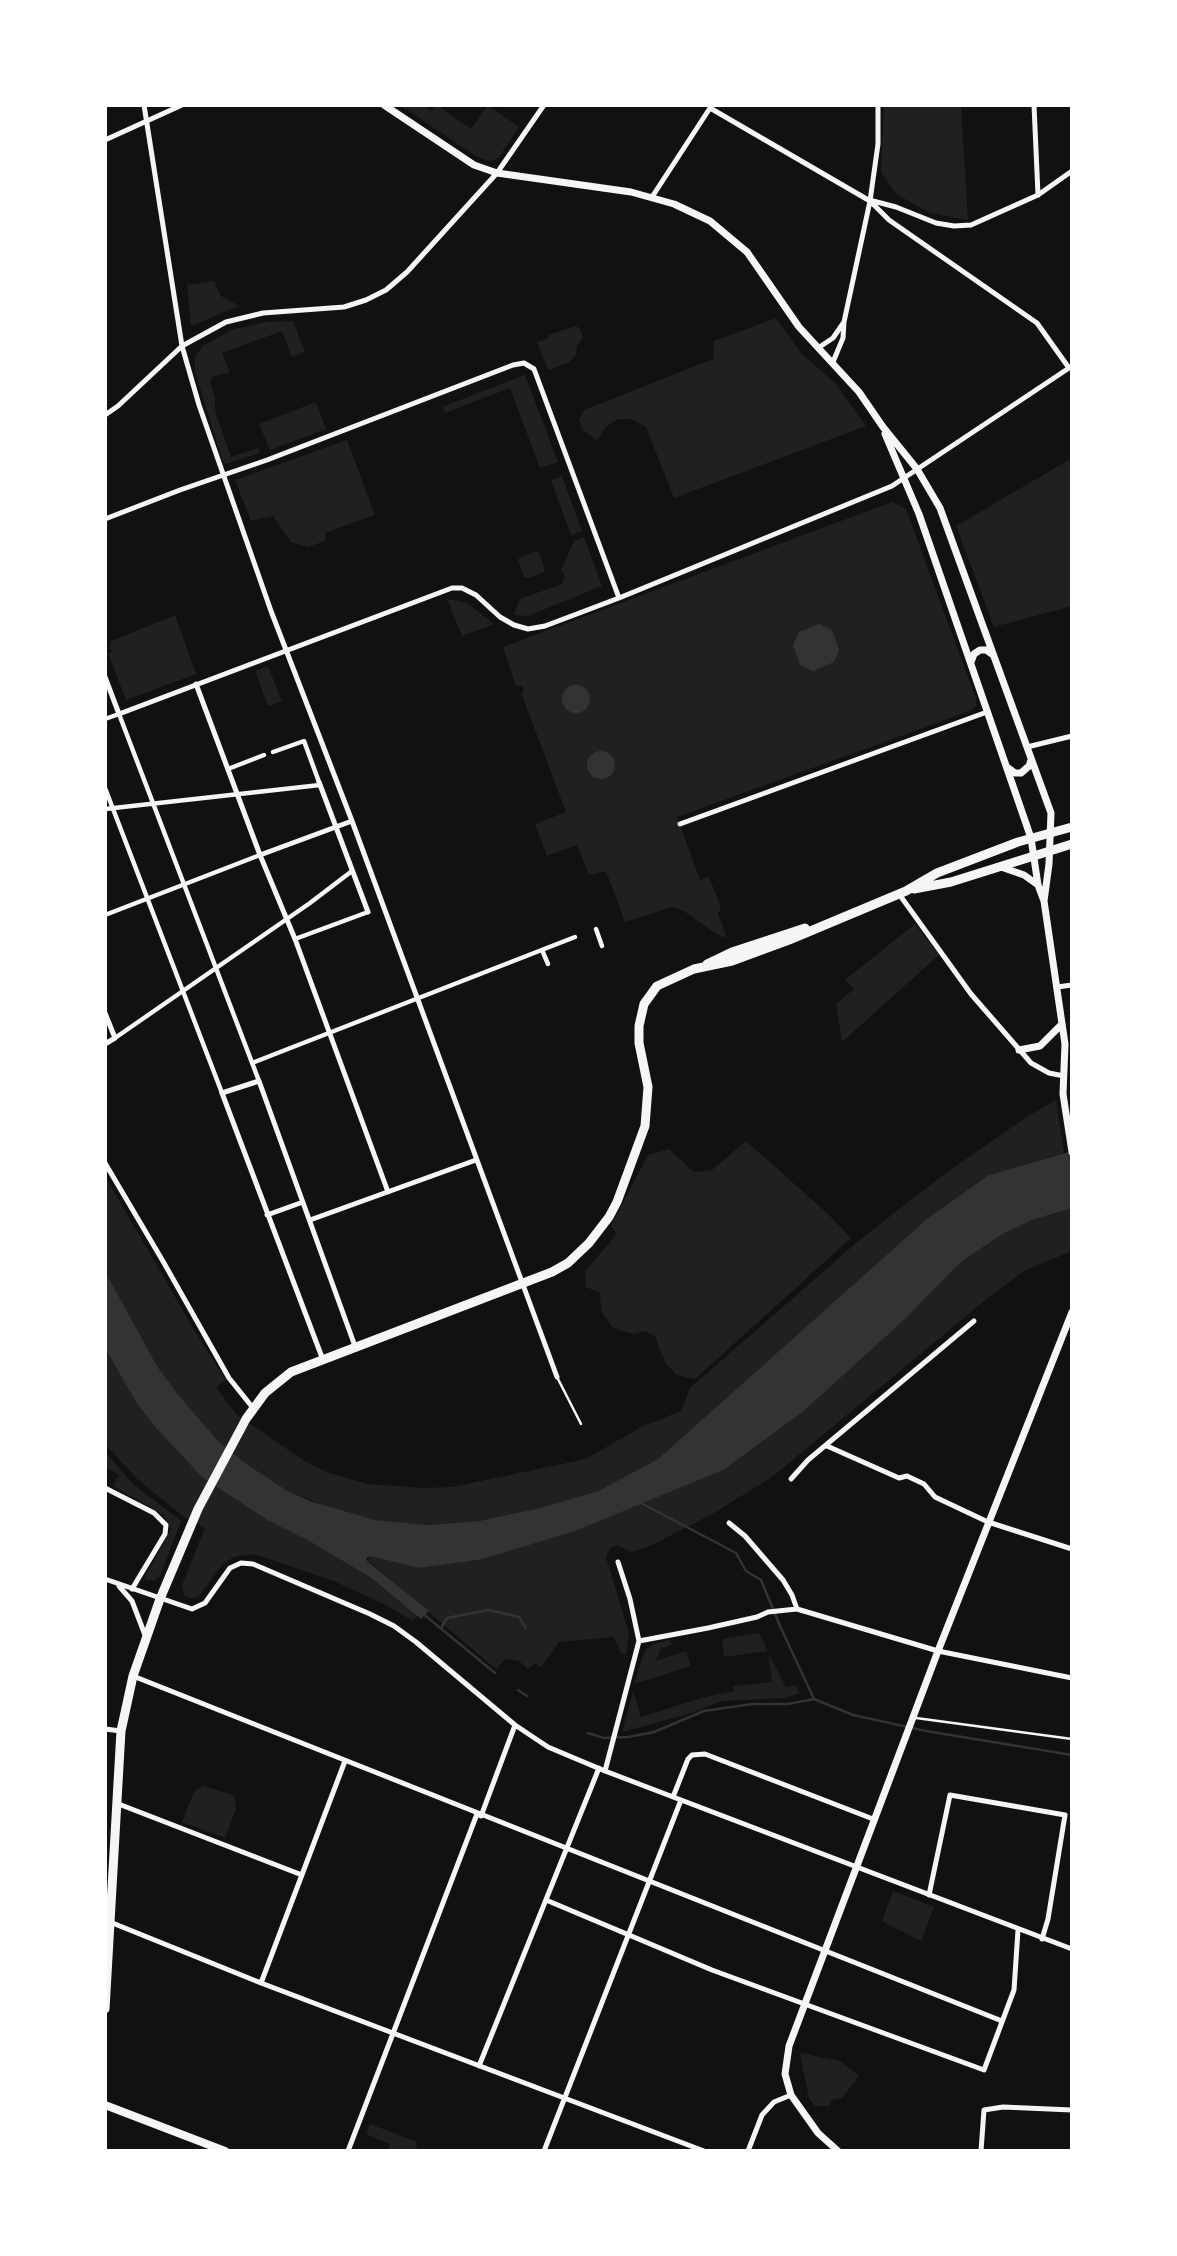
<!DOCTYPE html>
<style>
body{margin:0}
#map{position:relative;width:1177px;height:2256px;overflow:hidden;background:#111;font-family:"Libre Baskerville",serif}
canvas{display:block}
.frame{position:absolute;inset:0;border:107px solid #fff;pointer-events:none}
</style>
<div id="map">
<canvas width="1177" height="2256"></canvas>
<div class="frame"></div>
</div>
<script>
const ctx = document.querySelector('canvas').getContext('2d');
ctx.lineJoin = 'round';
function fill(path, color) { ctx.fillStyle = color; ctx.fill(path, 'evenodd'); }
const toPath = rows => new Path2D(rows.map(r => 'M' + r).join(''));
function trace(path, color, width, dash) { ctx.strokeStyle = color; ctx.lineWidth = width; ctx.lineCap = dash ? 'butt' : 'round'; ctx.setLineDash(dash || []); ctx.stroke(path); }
fill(toPath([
 [400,105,423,105,432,111,437,105,471,129,488,105,519,127,499,157,493,161,486,160,476,156],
 [884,105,961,105,968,220,930,213,896,194,881,172],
 [214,281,221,296,239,306,191,326,187,282,190,285],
 [776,318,801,353,836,384,866,426,674,498,646,427,631,419,618,419,606,427,597,440,582,429,579,420,584,410,713,359,714,341],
 [293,321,305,352,292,357,282,331,222,353,230,373,214,376,210,382,215,398,215,411,231,457,258,448,260,453,226,464,223,462,195,372,195,357,203,346,231,330,265,322],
 [576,326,580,329,583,337,577,346,576,355,568,363,548,370,537,342,549,338,548,335],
 [525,375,558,462,540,468,510,388,445,413,442,407],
 [316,402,326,429,270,450,259,424],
 [347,440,375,515,325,533,325,541,308,547,291,542,273,516,251,521,235,480],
 [1072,458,1072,606,994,627,956,526],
 [562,476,582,531,571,535,551,480],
 [892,502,906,509,976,699,976,706,970,711,677,817,700,880,709,877,721,907,718,914,727,938,716,934,684,911,672,907,625,922,606,871,589,875,577,845,547,856,535,824,566,812,521,693,524,692,522,686,516,686,503,647],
 [584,537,602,586,528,616,514,615,520,599,562,584,565,576,561,570,574,541],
 [536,551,539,553,545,569,543,573,528,578,524,577,518,559],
 [447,599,467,603,494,624,462,636],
 [175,615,196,674,126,700,108,653,113,652,110,649,111,641],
 [268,666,282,701,268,706,255,671],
 [915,924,939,955,842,1042,836,1004,854,989,845,980],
 [1056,1100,1064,1153,989,1175,928,1218,658,1459,598,1491,540,1508,479,1521,428,1525,375,1520,333,1509,286,1490,245,1463,218,1441,176,1392,157,1366,105,1271,105,1176,196,1333,226,1380,216,1387,236,1414,306,1462,329,1473,367,1484,424,1488,452,1487,586,1459,641,1427,681,1411,690,1388,856,1243,939,1178,1025,1118],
 [746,1141,826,1212,851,1238,695,1379,677,1375,667,1365,659,1348,656,1337,645,1331,632,1334,613,1328,601,1311,600,1293,586,1287,585,1271,617,1234,611,1226,648,1155,669,1149,694,1172,712,1170],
 [1072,1208,1072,1251,1026,1270,994,1293,772,1477,714,1513,654,1544,632,1552,617,1545,611,1547,606,1557,629,1633,626,1654,621,1653,614,1637,559,1642,541,1667,535,1663,528,1669,519,1661,505,1659,496,1669,368,1561,370,1556,419,1568,479,1560,522,1546,805,1410,904,1320,961,1262,1001,1235,1032,1220],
 [105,1348,137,1404,156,1428,202,1477,267,1520,309,1541,370,1578,417,1615,413,1621,386,1605,336,1582,255,1554,234,1557,223,1564,198,1597,189,1598,184,1595,182,1585,205,1528,183,1516,136,1478,105,1444],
 [105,1452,133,1484,181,1521,160,1576,154,1581,144,1579,171,1529,164,1515,113,1486,119,1475,105,1467],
 [759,1633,768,1651,724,1657,722,1639],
 [670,1640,672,1645,661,1649,655,1661,686,1651,691,1666,634,1684,645,1650,653,1644],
 [768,1653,786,1687,795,1685,800,1693,785,1698,722,1701,685,1715,622,1732,633,1691,641,1717,701,1698,734,1691,733,1686,772,1682],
 [204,1786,230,1794,235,1798,236,1809,225,1838,182,1822,193,1794,197,1789],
 [893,1891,934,1907,921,1941,882,1921],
 [800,2053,840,2061,859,2076,842,2098,832,2100,829,2106,815,2106,809,2098],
 [370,2124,417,2142,416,2151,387,2151,390,2144,366,2134]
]), '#202020');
fill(toPath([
 [819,624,832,630,839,650,834,662,813,671,800,665,793,645,799,632],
 '562 699a14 14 0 1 1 28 0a14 14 0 1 1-28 0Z',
 '587 765a14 14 0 1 1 28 0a14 14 0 1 1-28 0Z',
 [1072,1151,1072,1208,1032,1220,1001,1235,961,1262,904,1320,805,1410,723,1470,575,1531,479,1560,419,1568,370,1556,366,1558,368,1562,429,1611,421,1619,371,1578,309,1541,267,1520,202,1477,156,1428,137,1404,105,1348,105,1271,157,1366,176,1392,218,1441,245,1463,286,1490,310,1501,375,1520,428,1525,479,1521,540,1508,598,1491,658,1459,928,1218,989,1175]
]), '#333');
trace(toPath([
 [641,1503,736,1553,746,1571,761,1580,780,1626,814,1699],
 [422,1613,495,1673],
 [441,1628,447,1618,489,1610,519,1617,526,1628],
 [518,1690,527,1696],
 [588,1733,604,1738,628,1737,654,1732,704,1711,752,1704,788,1704,814,1699,853,1715,926,1731,1072,1755]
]), '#333', 2.5);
trace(toPath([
 [557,1377,581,1424],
 [916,1718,1072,1739]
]), '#f5f5f5', 2.5);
trace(toPath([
 [105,719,119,714,259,1081],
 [273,752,304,741,319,782],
 [228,769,264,755],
 [105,788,222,1093],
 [105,809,320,785],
 [105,915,260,855],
 [596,929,602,946],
 [295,939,368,912],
 [542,950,548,964],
 [115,1038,310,903,352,871],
 [252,1063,575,937]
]), '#f5f5f5', 4.5);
trace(toPath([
 [144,105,182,346,199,405,271,611,352,821,557,1377],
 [1034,105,1038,195],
 [105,140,182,105],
 [652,197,710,108,870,201,889,220,1037,323,1069,368],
 [873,201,896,207,936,223,954,226,971,225,1038,195,1072,171],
 [818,348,833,338,844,322],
 [833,362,843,338,844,322,870,201,878,144,878,105],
 [105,415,118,406,182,346,226,322,263,313,344,307,366,300,386,290,407,272,497,173,544,105],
 [105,519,180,490,267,460,513,365,524,363,534,369,619,598],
 [105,677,119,714,452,588,462,588,476,595,500,617,514,625,528,629,545,626,619,598,892,486,1072,366],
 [196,684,260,855,295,939,388,1192],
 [1027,747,1072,736],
 [319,782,368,912],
 [680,824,987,712],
 [260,855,352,821],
 [899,894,971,994,1031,1063,1049,1073,1064,1076],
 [1057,987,1072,985],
 [105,1013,115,1038,105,1044],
 [105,1163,164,1263,229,1378,253,1408],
 [267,1215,303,1202],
 [310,1220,476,1160],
 [323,1360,222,1093,259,1081,356,1349],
 [827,1446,899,1478,907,1476,924,1484,935,1497,988,1522,1072,1549],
 [791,1479,808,1460,974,1321],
 [105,1488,154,1513,166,1525,165,1534,132,1589],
 [729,1523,745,1536,783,1580,792,1595,797,1609],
 [105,1579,192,1609,205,1603,230,1568,241,1563,253,1564,370,1614,394,1626,416,1642,515,1725,548,1747,605,1771,1072,1949],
 [119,1586,132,1601,145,1635],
 [639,1641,708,1628,757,1617,768,1612,797,1609,938,1651,1072,1678],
 [133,1676,1002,2021],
 [105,1729,121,1731],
 [605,1771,639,1641,630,1599,618,1562],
 [673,1797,688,1759,692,1755,705,1754,873,1819],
 [116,1803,302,1875],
 [481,1816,515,1725],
 [929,1895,950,1795,1065,1815,1048,1919,1042,1939],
 [546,1900,712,1970,984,2070,1014,1990,1018,1930],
 [105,1920,261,1983,704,2151],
 [261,1983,345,1761],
 [479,2066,599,1768],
 [348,2151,477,1814],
 [544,2151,681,1800],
 [748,2151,762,2115,774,2102,791,2095],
 [981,2151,984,2110,1003,2107,1072,2110]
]), '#f5f5f5', 5);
trace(toPath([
 [384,105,474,165,497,173,631,192,674,204,710,221,747,252,799,327,859,392,883,427,917,469,940,508,1051,813,1049,864,1044,901],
 [885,434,919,514,1031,838,1038,885,1044,901,1065,1044,1063,1094,1072,1152],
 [971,662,974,654,980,650,986,650,993,655],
 [1007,767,1015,773,1021,773,1029,766,1031,760],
 [1001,867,1024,875,1038,885],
 [1019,1050,1040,1046,1062,1024],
 [838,2151,818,2133,791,2095,785,2074,789,2046,938,1651,1072,1312]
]), '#f5f5f5', 7);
trace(toPath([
 [105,2105,225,2151]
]), '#f5f5f5', 8);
trace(toPath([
 [914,889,951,882,1072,844],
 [707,964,732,952,805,928],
 [105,2009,121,1731,133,1676,160,1599,198,1509,246,1419,265,1393,291,1372,552,1272,568,1263,589,1243,609,1217,617,1202,645,1126,648,1087,639,1043,639,1026,644,1004,657,986,694,969,732,961,789,940,906,891,937,873,1018,842,1072,827]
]), '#f5f5f5', 9);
</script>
